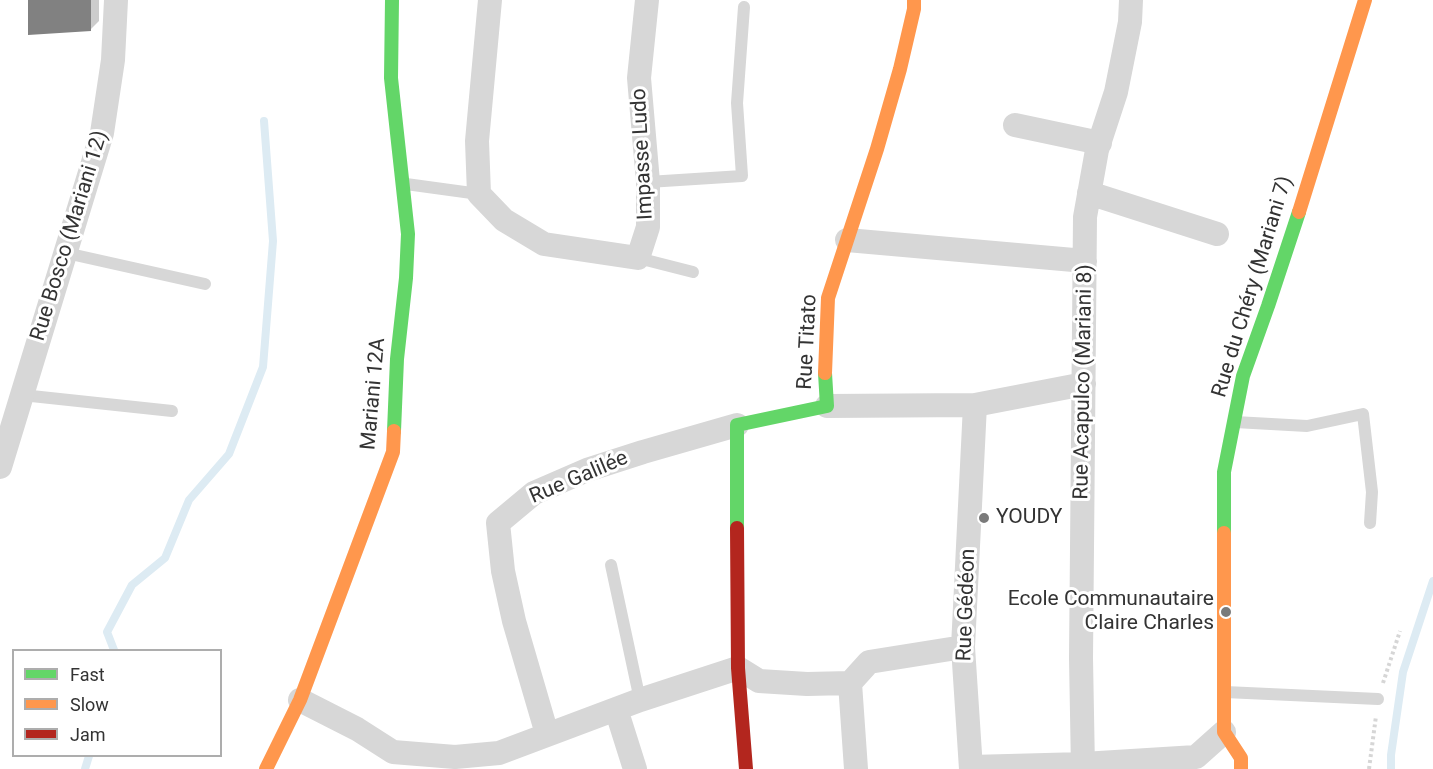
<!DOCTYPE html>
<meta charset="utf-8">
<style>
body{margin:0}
#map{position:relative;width:1433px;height:769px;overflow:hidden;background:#fff;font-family:Roboto,sans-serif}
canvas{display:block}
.legend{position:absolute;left:12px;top:649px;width:210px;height:108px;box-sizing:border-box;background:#fff;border:2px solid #adadad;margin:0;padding:8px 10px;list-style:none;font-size:18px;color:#333}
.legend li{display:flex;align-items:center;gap:12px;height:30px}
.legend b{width:30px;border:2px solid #adadad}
</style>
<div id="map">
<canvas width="1433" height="769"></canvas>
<ul class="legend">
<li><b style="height:8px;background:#63d668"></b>Fast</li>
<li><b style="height:8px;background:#ff974d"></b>Slow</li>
<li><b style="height:8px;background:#b3261e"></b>Jam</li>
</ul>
</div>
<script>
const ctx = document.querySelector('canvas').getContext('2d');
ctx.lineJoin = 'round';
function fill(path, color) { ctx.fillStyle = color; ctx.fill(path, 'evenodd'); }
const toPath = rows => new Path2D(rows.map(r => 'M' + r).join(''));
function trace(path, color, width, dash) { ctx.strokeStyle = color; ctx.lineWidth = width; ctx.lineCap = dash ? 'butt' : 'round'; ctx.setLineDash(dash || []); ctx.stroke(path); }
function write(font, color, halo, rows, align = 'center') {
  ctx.font = font + ' Roboto,sans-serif'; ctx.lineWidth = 6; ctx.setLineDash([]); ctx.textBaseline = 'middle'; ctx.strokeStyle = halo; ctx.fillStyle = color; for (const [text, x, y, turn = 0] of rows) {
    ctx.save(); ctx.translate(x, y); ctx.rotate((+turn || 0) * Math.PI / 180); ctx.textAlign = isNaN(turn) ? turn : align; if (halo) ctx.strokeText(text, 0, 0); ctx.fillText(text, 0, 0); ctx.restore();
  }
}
fill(toPath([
 [29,0,99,0,99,21,90,30]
]), '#0003');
trace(toPath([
 [114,650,107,632,132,585,165,558,189,500,229,454,263,367,273,241,264,121],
 [85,769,89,756],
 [1391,769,1391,755,1403,672,1433,581]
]), '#ddebf3', 8);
fill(toPath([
 [28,0,91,0,91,31,28,35]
]), '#818181');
trace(toPath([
 [1383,683,1400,631],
 [1369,769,1376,716]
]), '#d6d6d6', 4, [3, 3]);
trace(toPath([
 [648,182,742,176,737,103,744,7],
 [406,184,479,194],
 [66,253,205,284],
 [638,258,693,272],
 [22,395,172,411],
 [1235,422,1307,426,1363,414,1372,492,1370,523],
 [611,565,640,700],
 [1225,692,1378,699]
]), '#d7d7d7', 12);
trace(toPath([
 [490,0,477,141,479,194,504,220,544,244,638,258,648,227,648,182,639,78,647,0],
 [1015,125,1100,143],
 [1089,193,1217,234],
 [847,240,1085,261],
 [827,406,975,405,1084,384],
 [0,467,102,133,113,60,116,0],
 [850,683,856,769],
 [300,700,357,729,393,752,455,757,499,753,640,700,738,668,759,681,807,684,850,683,869,662,963,647],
 [616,709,635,769],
 [547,734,514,621,503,571,498,523,534,493,587,470,643,452,737,425],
 [971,767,1083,764,1196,757,1224,732],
 [971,769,963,647,975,405],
 [1083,769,1081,658,1085,217,1097,150,1116,92,1130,22,1131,0]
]), '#d7d7d7', 24);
trace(toPath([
 [392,0,391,78,408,234,406,278,397,359,394,431],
 [737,528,737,425,827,406,825,373],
 [1224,533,1224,472,1243,376,1268,306,1299,212]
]), '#63d668', 14);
trace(toPath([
 [1299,212,1365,0],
 [825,373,828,298,877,149,900,69,914,9,914,0],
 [1224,533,1224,732,1241,758,1241,769],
 [266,769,300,700,393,452,394,431]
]), '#ff974d', 14);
trace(toPath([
 [737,528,738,668,746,769]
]), '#b3261e', 14);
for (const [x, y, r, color] of [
 [984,518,6,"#7a7a7a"],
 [1226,612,6,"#7a7a7a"]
]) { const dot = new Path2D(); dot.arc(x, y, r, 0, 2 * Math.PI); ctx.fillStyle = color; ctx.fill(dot); trace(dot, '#fff', 2); }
write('21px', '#333', '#fff', [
 ["Impasse Ludo",643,154,-93],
 ["Rue Bosco (Mariani 12)",70,236,-73],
 ["Rue du Chéry (Mariani 7)",1253,287,-73],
 ["Rue Titato",808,342,-87],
 ["Rue Acapulco (Mariani 8)",1084,382,-89],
 ["Mariani 12A",374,394,-85],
 ["Rue Galilée",579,478,-23],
 ["Rue Gédéon",967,605,-88]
]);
write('21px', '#333', '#fff', [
 ["YOUDY",996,518],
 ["Ecole Communautaire",1214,600,"right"],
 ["Claire Charles",1214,624,"right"]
], 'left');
</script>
